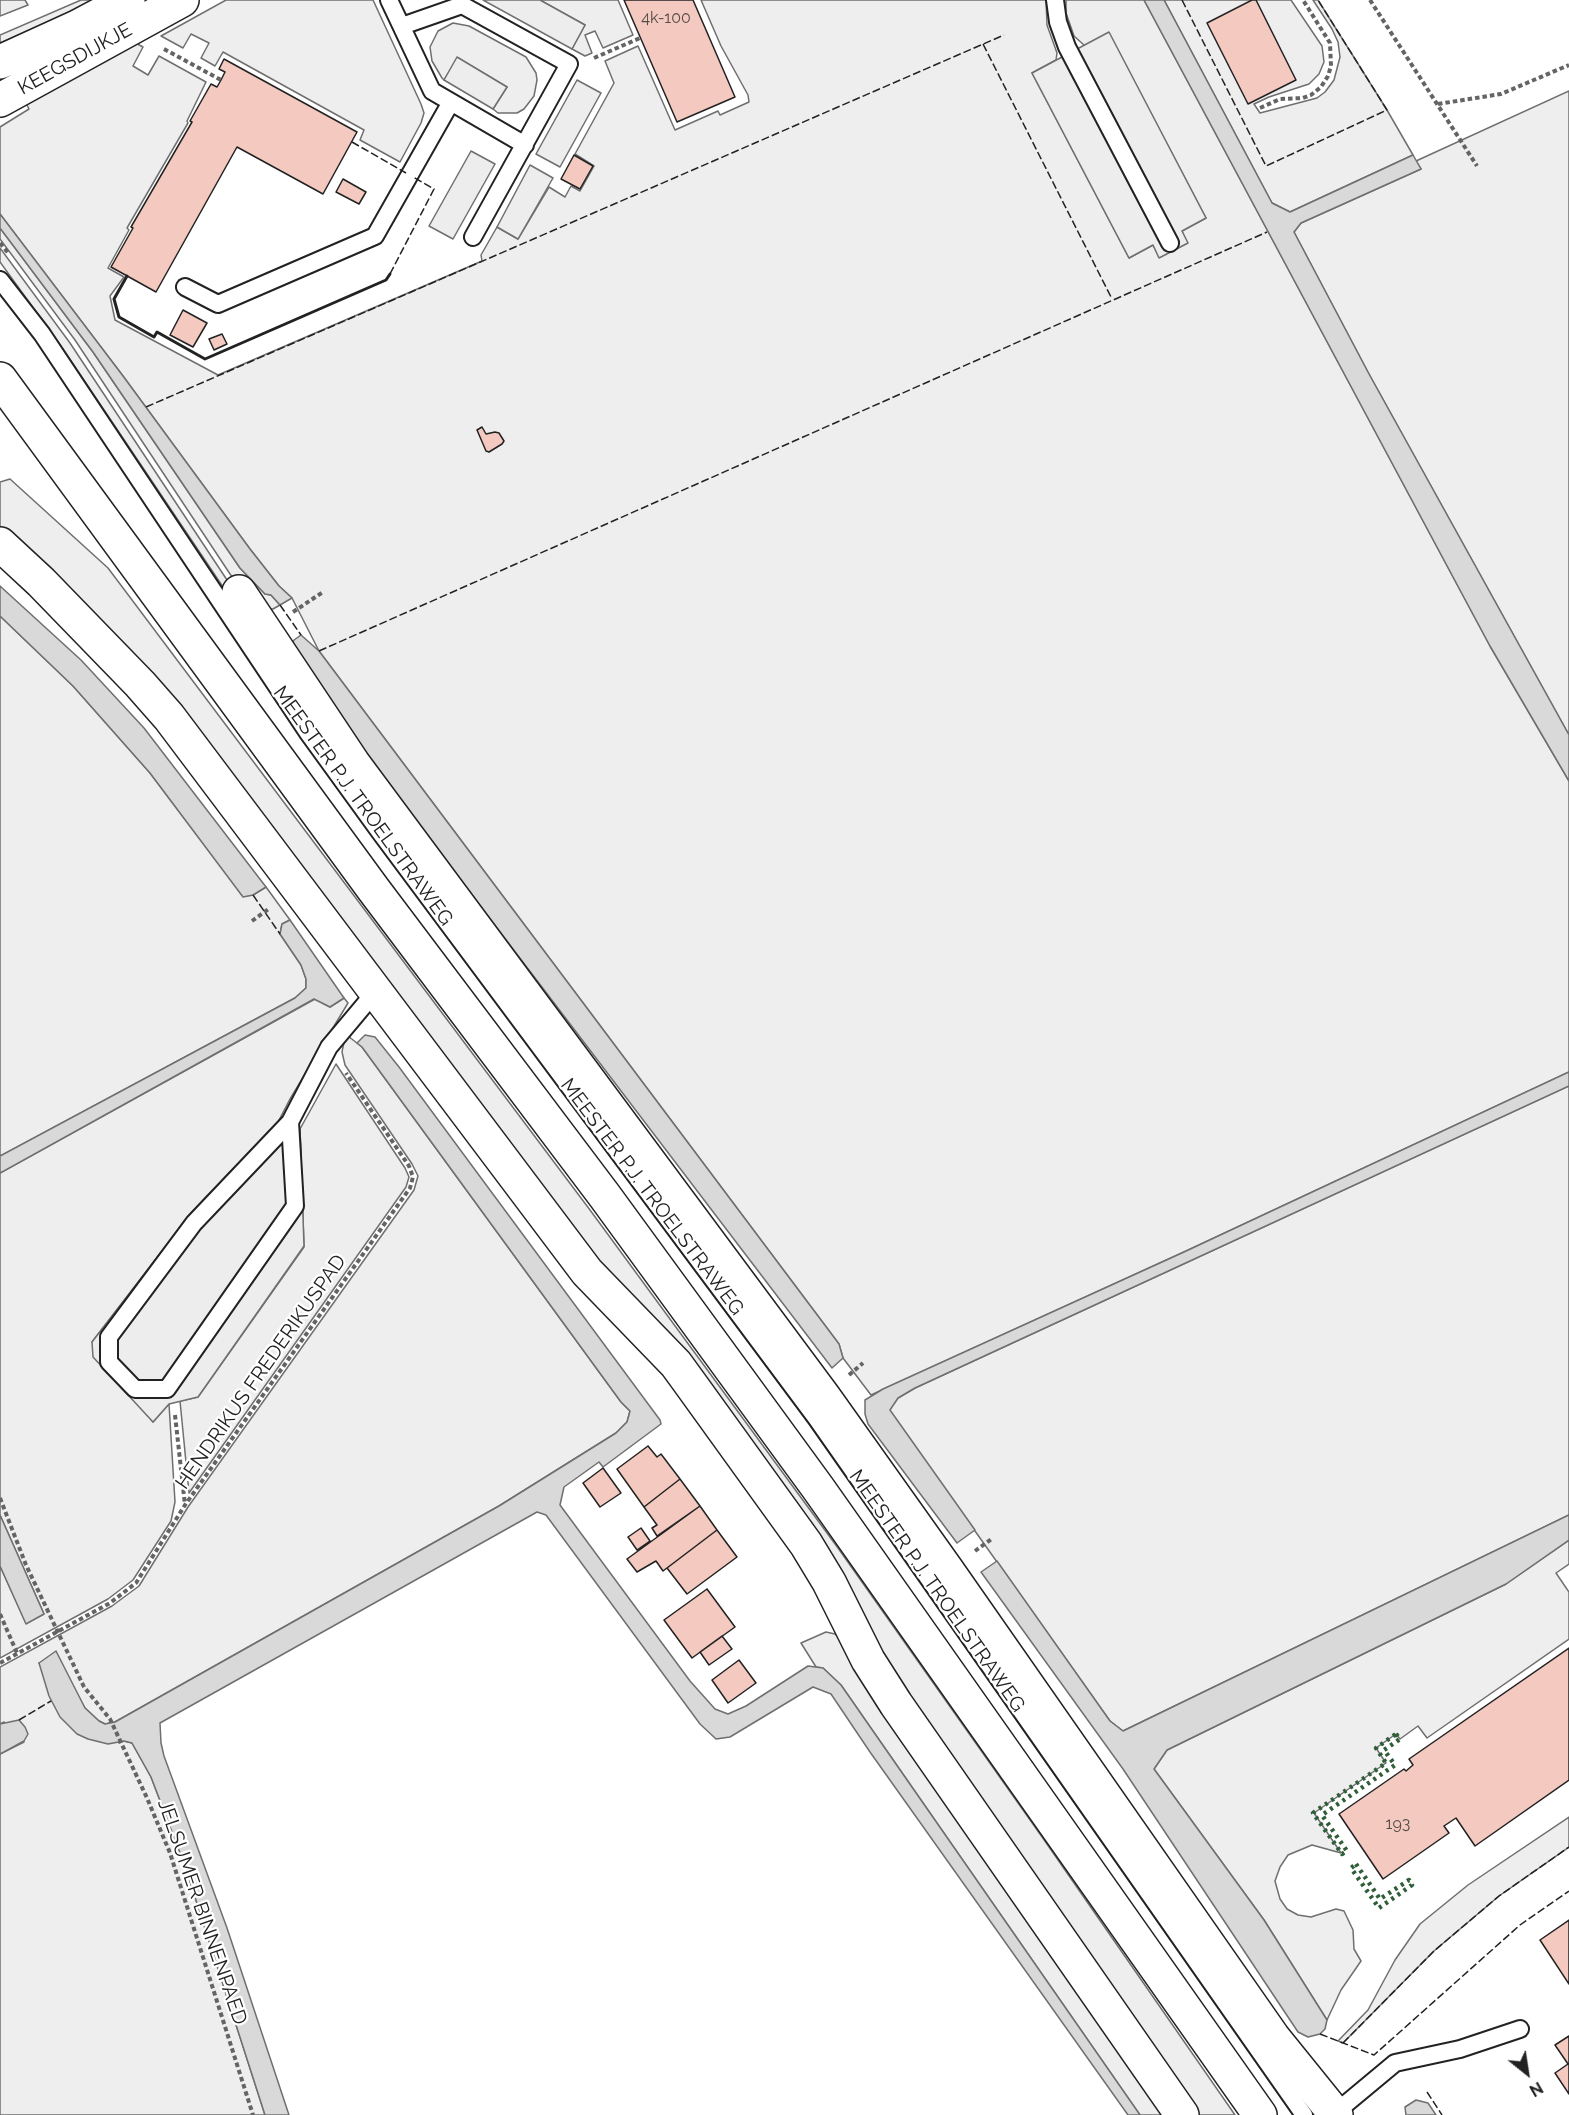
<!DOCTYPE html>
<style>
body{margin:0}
#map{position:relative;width:1569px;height:2115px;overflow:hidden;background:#fff;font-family:Raleway,sans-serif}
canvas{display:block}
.north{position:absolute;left:1497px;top:2043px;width:60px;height:60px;-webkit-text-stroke:4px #fff;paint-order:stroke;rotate:150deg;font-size:16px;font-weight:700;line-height:24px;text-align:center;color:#222}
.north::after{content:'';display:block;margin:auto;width:21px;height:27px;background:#222;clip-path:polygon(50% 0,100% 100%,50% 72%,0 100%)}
</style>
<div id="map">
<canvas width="1569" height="2115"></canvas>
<div class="north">N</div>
</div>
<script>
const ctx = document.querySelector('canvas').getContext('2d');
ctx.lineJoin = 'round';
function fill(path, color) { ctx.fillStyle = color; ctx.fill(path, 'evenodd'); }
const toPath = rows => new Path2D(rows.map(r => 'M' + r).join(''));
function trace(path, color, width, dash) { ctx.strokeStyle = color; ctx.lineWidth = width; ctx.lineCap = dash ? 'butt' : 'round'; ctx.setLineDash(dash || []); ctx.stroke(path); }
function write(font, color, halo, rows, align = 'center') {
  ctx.font = font + ' Raleway,sans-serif'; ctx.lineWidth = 4.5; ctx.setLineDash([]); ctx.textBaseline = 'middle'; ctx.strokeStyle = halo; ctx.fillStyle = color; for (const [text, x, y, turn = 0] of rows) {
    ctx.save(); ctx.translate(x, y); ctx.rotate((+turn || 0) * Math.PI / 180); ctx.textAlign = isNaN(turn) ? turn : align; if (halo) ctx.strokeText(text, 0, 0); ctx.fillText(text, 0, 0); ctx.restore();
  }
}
const green = toPath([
 [0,0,25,0,28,5,0,16,0,0],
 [81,0,98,0,0,43,0,35,81,0],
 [226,0,373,0,421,104,424,113,421,123,400,162,360,140,364,130,223,52,215,66,201,58,209,43,191,34,183,48,161,36,226,0],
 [540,0,618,0,633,35,603,48,595,31,585,35,592,53,585,56,572,49,585,25,540,0],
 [701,0,1046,0,1047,25,1057,53,1056,60,1032,73,1129,258,1153,245,1159,257,1187,243,1182,231,1206,218,1109,33,1085,46,1074,36,1066,13,1066,0,1144,0,1490,646,1569,781,1569,1072,1184,1252,871,1395,843,1358,839,1344,319,651,292,598,279,586,250,549,123,376,0,214,0,127,29,109,24,99,130,40,143,47,133,66,148,75,159,56,206,82,187,121,188,123,127,228,129,230,108,268,124,277,110,296,115,320,218,375,482,261,481,255,497,227,518,239,549,187,565,197,571,186,580,191,594,166,575,154,614,83,605,61,638,46,675,130,718,111,720,115,749,102,748,95,721,46,701,0],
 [1164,0,1291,0,1322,46,1324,62,1319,74,1309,84,1269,97,1254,104,1260,113,1317,98,1325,92,1334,80,1340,57,1338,42,1332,29,1313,0,1318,0,1387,110,1413,155,1290,212,1272,203,1164,0],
 [453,23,469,26,526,57,536,73,537,80,534,96,524,109,517,113,498,113,493,109,507,87,458,58,444,80,442,78,432,61,430,47,438,31,453,23],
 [1569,91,1569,735,1369,374,1294,232,1301,223,1421,169,1416,161,1569,91],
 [0,228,93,352,240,568,265,594,271,595,280,605,273,609,265,609,238,586,75,340,0,239,0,228],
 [0,248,70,343,233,589,223,587,63,349,0,262,0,248],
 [10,479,108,568,590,1210,838,1548,1040,1834,1235,2115,1198,2115,620,1288,55,577,0,526,0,482,10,479],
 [0,616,73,686,150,773,243,896,253,895,266,887,290,920,282,924,280,934,301,965,306,979,306,988,295,998,0,1156,0,616],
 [344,998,348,1003,290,1099,278,1122,193,1211,92,1342,153,1422,169,1404,175,1502,171,1521,133,1580,108,1599,0,1658,0,1566,26,1623,44,1614,0,1515,0,1173,315,999,330,1007,344,998],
 [348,1036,362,1047,621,1402,630,1411,627,1422,616,1433,499,1506,115,1722,105,1724,99,1721,85,1708,77,1694,39,1663,119,1743,124,1741,132,1743,151,1777,185,1866,265,2115,0,2115,0,1754,24,1742,4,1722,0,1724,0,1667,112,1606,139,1586,188,1507,414,1190,418,1176,412,1164,345,1065,342,1052,344,1042,348,1036],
 [336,1064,405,1168,409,1177,406,1187,189,1493,180,1401,198,1397,304,1247,300,1129,336,1064],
 [1569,1086,1569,1515,1123,1731,1110,1721,889,1410,898,1398,915,1388,1569,1086],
 [1569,1540,1569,1564,1556,1573,1569,1592,1569,1639,1427,1738,1418,1726,1400,1739,1396,1734,1376,1748,1386,1763,1314,1813,1341,1853,1312,1845,1288,1855,1280,1867,1275,1881,1280,1899,1287,1909,1298,1915,1311,1917,1336,1909,1344,1911,1353,1930,1354,1949,1361,1961,1341,1990,1327,2020,1264,1920,1154,1769,1167,1750,1506,1584,1569,1540],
 [826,1632,835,1634,844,1642,1168,2115,1140,2115,841,1685,823,1668,816,1667,801,1643,826,1632],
 [1569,1817,1569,1847,1499,1896,1434,1951,1343,2043,1338,2041,1368,2010,1395,1960,1420,1924,1468,1885,1569,1817]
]);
fill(green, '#eee');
trace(green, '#6f6f6f', 1.5);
const parking = toPath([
 [483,0,540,0,585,25,572,49,483,0],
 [1109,32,1206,218,1182,231,1188,243,1159,258,1153,245,1129,258,1032,73,1109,32],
 [457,57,507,87,493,109,444,80,457,57],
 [577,80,601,93,560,167,536,154,577,80],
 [471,151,495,164,453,239,429,226,471,151],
 [530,165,553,178,518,239,497,227,530,165],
 [278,1122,300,1129,304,1246,198,1397,169,1404,153,1422,93,1357,92,1342,193,1211,278,1122]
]);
fill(parking, '#ededed');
trace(parking, '#6f6f6f', 1.5);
const water = toPath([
 [1144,0,1164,0,1272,203,1290,212,1413,155,1421,169,1301,223,1294,232,1369,374,1569,735,1569,781,1490,646,1144,0],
 [0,214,123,376,250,549,279,586,292,598,280,605,271,595,265,594,240,568,93,352,0,228,0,214],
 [0,586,81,660,144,728,266,887,253,895,243,897,150,773,73,686,0,616,0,586],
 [301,635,319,651,839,1344,843,1358,832,1368,468,890,296,660,291,647,294,640,301,635],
 [290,920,344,998,330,1007,314,999,0,1173,0,1156,295,998,306,988,306,979,301,965,280,934,282,924,290,920],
 [365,1035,375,1037,399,1067,660,1420,661,1424,603,1467,599,1462,564,1487,560,1505,690,1681,715,1709,728,1714,746,1706,808,1666,823,1668,841,1685,1140,2115,1128,2115,870,1752,831,1694,813,1687,730,1737,716,1739,700,1724,546,1515,537,1512,160,1723,161,1743,164,1756,227,1928,289,2115,265,2115,185,1866,151,1777,132,1743,124,1741,108,1744,88,1739,77,1734,60,1717,49,1696,39,1663,56,1651,85,1708,99,1721,105,1724,115,1722,499,1506,616,1433,627,1422,630,1411,621,1402,362,1047,357,1043,365,1035],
 [1569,1072,1569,1086,915,1388,898,1398,890,1410,975,1530,957,1543,868,1424,865,1414,865,1400,883,1389,1184,1252,1569,1072],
 [0,1515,44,1614,26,1624,0,1566,0,1515],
 [1569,1515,1569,1540,1506,1584,1167,1750,1154,1769,1264,1920,1327,2020,1325,2029,1320,2034,1308,2037,1298,2032,1123,1769,981,1572,997,1561,1110,1721,1123,1731,1569,1515],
 [19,1720,25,1727,28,1734,24,1741,0,1754,0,1724,19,1720],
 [1416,2100,1428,2103,1436,2115,1406,2115,1405,2107,1416,2100]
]);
fill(water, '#d9d9d9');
trace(water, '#6f6f6f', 1.5);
const building = toPath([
 [624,0,693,0,735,97,677,122,624,0],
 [1252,0,1256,0,1296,80,1248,104,1207,23,1252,0],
 [224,59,357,132,323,194,237,147,156,292,111,267,133,228,131,227,192,122,190,121,211,84,217,87,221,80,225,72,219,69,224,59],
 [574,155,593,166,580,189,561,179,574,155],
 [343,179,366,192,359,204,336,192,343,179],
 [183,310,207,323,193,347,170,335,183,310],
 [222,334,227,344,214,350,209,339,222,334],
 [482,427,486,434,495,432,499,433,504,441,502,444,489,452,486,451,477,430,482,427],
 [648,1446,657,1457,661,1454,680,1479,644,1507,617,1469,648,1446],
 [603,1468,621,1493,600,1507,583,1483,603,1468],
 [680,1479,700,1506,657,1536,652,1528,657,1525,644,1507,680,1479],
 [700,1506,717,1530,663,1571,656,1561,637,1572,627,1559,700,1506],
 [641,1528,650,1541,637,1550,628,1537,641,1528],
 [717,1530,737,1557,687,1594,667,1568,717,1530],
 [707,1589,735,1627,692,1658,664,1620,707,1589],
 [722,1636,732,1649,709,1665,700,1652,722,1636],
 [1569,1648,1569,1780,1475,1846,1456,1818,1444,1826,1449,1833,1383,1879,1339,1814,1404,1769,1406,1771,1413,1765,1409,1759,1569,1648],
 [739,1660,756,1683,728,1703,712,1680,739,1660],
 [1569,1920,1569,1984,1540,1940,1569,1920],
 [1569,2036,1569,2094,1555,2073,1568,2064,1555,2045,1569,2036]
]);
fill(building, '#f3c9c0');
trace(building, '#222', 1.5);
const lane = toPath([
 [389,0,432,91,525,145],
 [1055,0,1058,22,1067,47,1170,243],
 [402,26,462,5,569,64,473,237],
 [0,280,42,334,308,733,379,831,816,1418,1304,2115],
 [185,287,218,304,375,236,451,102],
 [290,1122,295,1206,167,1389,135,1389,109,1362,109,1337,194,1223,290,1122,329,1047,376,991],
 [1335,2113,1395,2063,1460,2049,1520,2029]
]);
const street = toPath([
 [0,62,77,27,128,0],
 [0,100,182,0],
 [0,544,41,582,140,684,169,717,587,1272,676,1364,692,1386,806,1544,829,1582,868,1660,896,1704,1182,2115],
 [239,592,353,763,824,1397,947,1570,1273,2037,1336,2115]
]);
const primary = toPath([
 [0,379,374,890,604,1195,818,1488,1260,2115]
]);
trace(lane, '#222', 20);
trace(street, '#222', 36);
trace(primary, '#222', 36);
trace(toPath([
 [1370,0,1477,166],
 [164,49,221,80],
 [594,58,640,38],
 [1438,104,1501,94,1569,65],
 [1260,108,1280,99,1303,98,1311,95,1321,87,1328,76,1331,66,1330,43,1303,0],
 [0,243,9,254],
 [293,612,323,592],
 [252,921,270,908],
 [849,1375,863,1363],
 [175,1415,185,1505],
 [0,1498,26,1565,84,1687,110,1719,147,1798,170,1853,253,2115],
 [975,1551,993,1538],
 [0,1614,17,1653],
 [0,1663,110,1603,136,1583,185,1505,410,1188,413,1177,409,1166,346,1073]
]), '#646464', 4, [4.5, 3]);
trace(lane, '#fff', 16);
trace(street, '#fff', 33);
trace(primary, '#fff', 33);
trace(toPath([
 [1396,1734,1400,1739,1384,1750,1395,1765,1322,1815,1347,1851,1342,1854,1313,1813,1386,1763,1376,1748,1396,1734],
 [1356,1864,1380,1899,1409,1880,1412,1885,1379,1908,1351,1868,1356,1864]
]), '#2f5e38', 4.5, [3, 4.5]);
trace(toPath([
 [1182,0,1266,166,1387,110,1318,0],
 [983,44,1112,299],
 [352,142,406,173],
 [390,274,434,189,413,177],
 [146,407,1004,35],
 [280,605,301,635],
 [319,651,1267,232],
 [253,895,280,934],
 [19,1720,51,1701],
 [1320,2034,1374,2055,1520,1925,1569,1891],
 [1343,2043,1434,1951,1499,1896,1569,1847],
 [1427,2092,1442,2115]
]), '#222', 1.5, [8, 3]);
trace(toPath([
 [127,276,114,299,119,317,154,337,157,332,205,359,386,280,390,274]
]), '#222', 3);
write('16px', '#564c4a', null, [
 ["4k-100",666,18],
 ["193",1398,1824]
]);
write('20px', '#222', '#fff', [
 ["KEEGSDIJKJE",75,59,-29],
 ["MEESTER P.J. TROELSTRAWEG",363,806,54],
 ["MEESTER P.J. TROELSTRAWEG",652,1197,53],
 ["HENDRIKUS FREDERIKUSPAD",261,1372,-55],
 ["MEESTER P.J. TROELSTRAWEG",937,1591,55],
 ["JELSUMER BINNENPAED",202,1912,71]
]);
</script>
